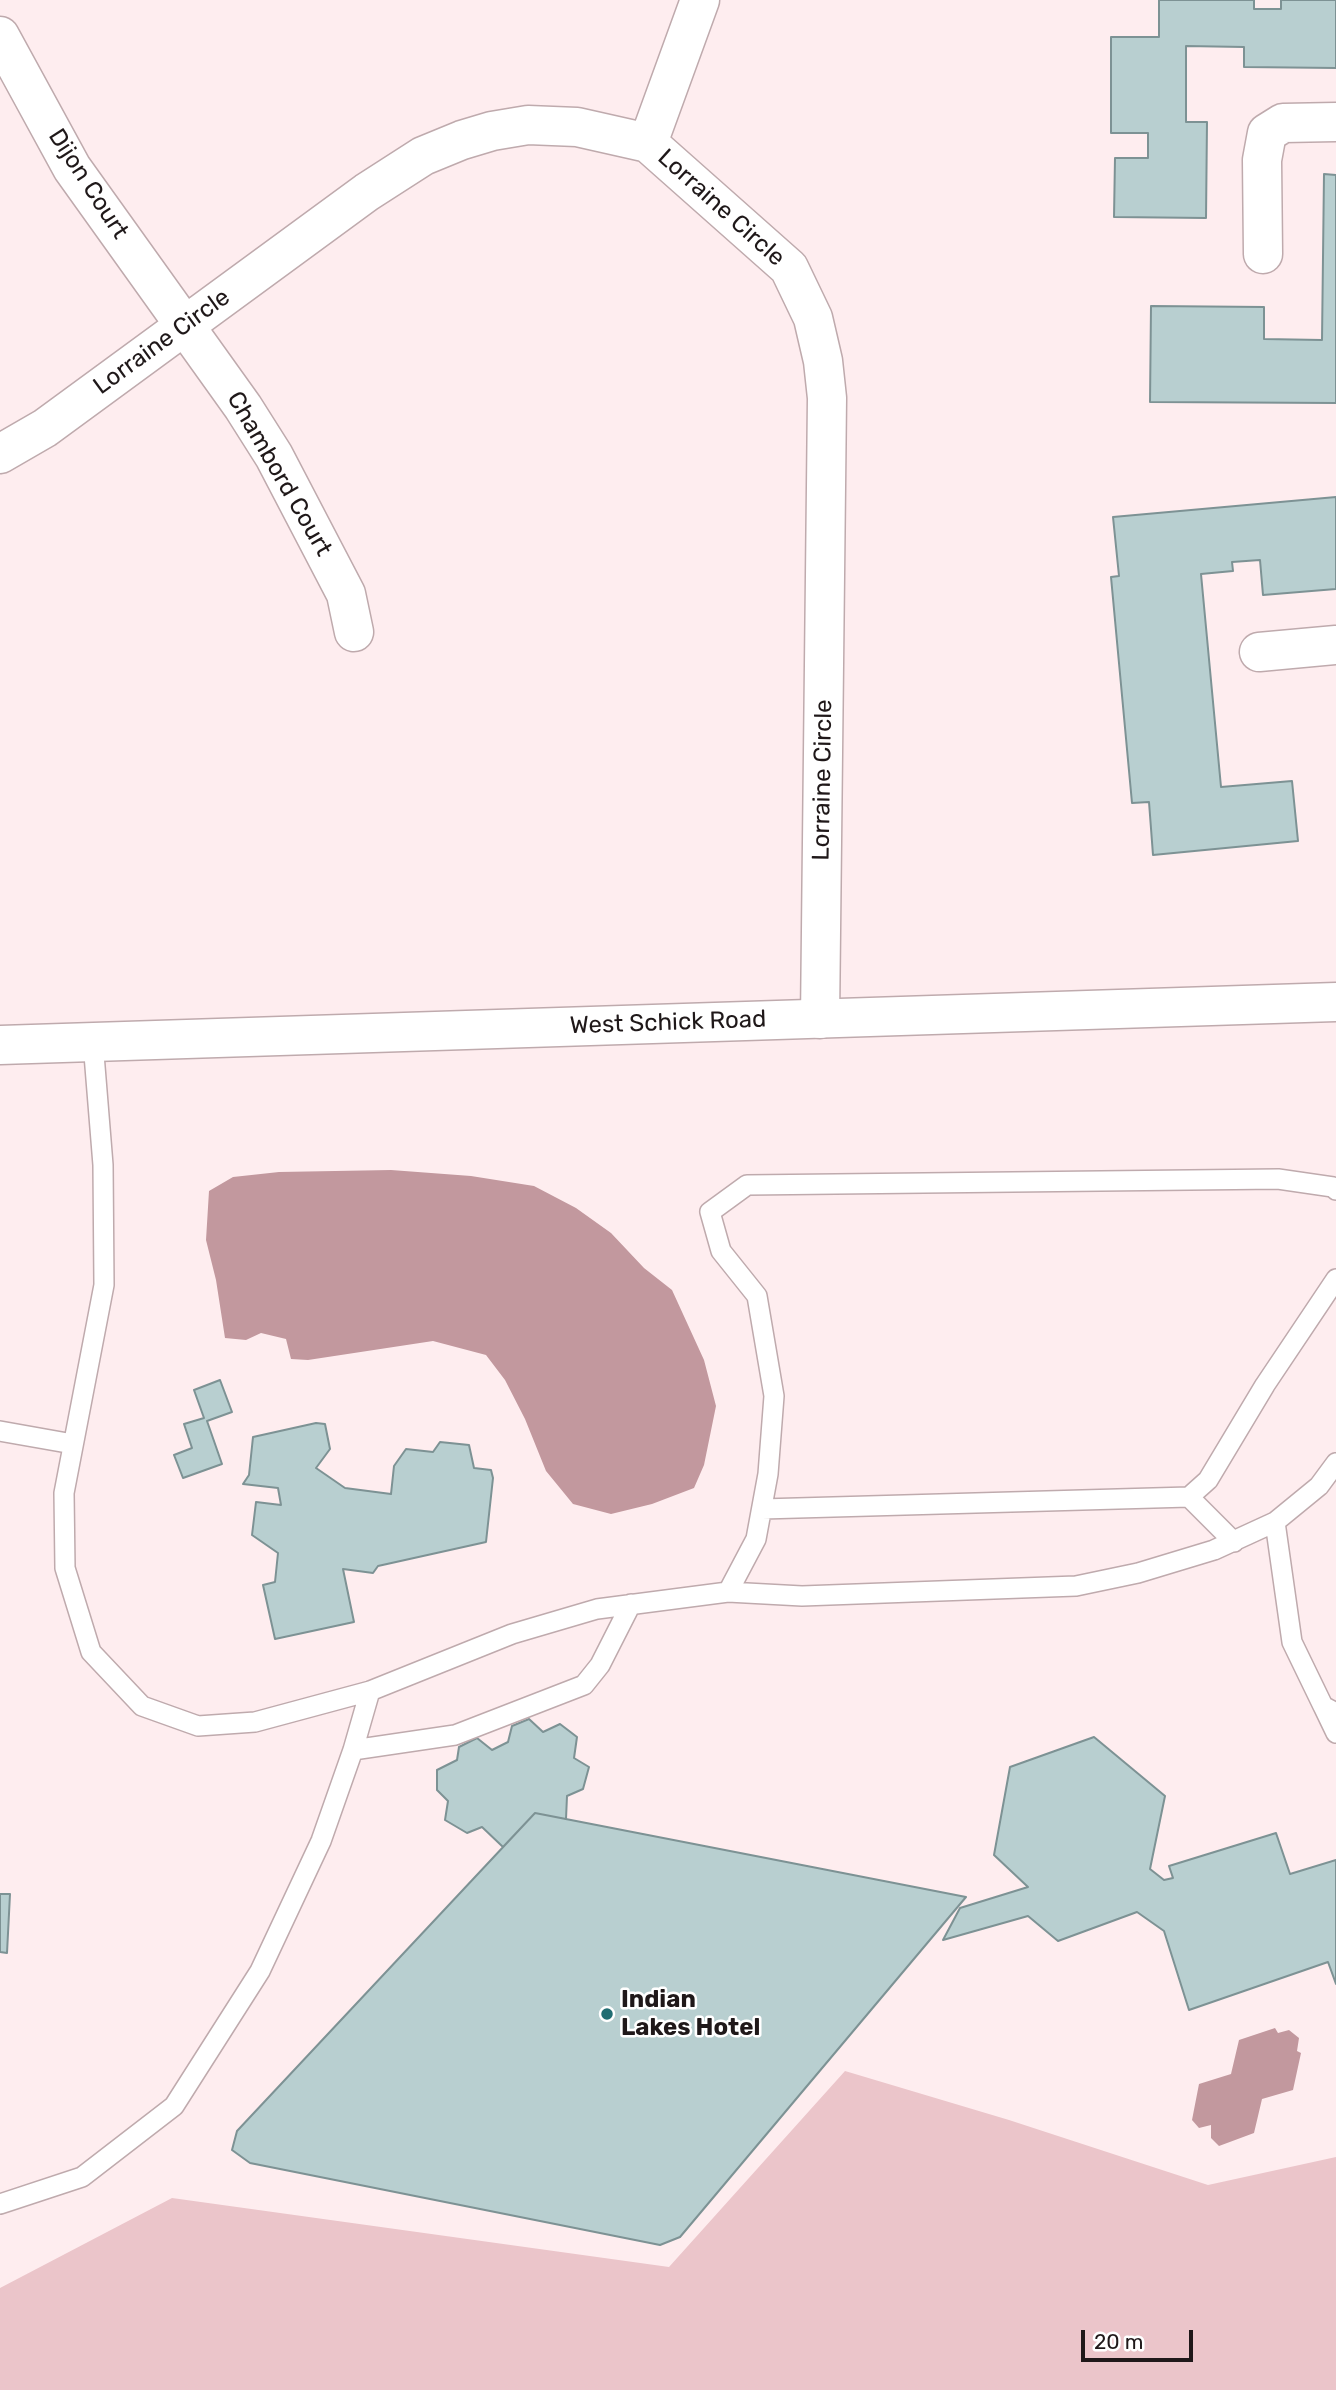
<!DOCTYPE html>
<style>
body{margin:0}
#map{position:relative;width:1336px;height:2390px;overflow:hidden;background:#feedef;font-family:Rubik,sans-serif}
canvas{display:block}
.scale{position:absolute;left:1081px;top:2330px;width:112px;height:32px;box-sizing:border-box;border:4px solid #1f1819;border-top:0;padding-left:9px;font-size:21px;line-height:24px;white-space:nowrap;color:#1f1819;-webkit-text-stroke:5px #fff;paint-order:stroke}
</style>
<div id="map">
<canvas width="1336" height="2390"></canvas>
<div class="scale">20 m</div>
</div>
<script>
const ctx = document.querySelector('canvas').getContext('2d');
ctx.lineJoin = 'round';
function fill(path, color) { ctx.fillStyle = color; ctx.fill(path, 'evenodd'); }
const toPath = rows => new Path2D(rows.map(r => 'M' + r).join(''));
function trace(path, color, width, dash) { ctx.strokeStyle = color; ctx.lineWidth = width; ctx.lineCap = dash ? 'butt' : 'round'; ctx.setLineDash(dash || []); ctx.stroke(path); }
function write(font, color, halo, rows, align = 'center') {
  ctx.font = font + ' Rubik,sans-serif'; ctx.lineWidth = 5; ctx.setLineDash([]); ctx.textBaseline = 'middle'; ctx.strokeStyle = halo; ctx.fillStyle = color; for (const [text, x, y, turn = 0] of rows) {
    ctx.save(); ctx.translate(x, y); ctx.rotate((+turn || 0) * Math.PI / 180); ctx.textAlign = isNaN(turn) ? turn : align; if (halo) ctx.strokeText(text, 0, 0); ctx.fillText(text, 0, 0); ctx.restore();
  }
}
fill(toPath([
 [845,2071,1009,2120,1208,2185,1336,2157,1336,2390,0,2390,0,2288,172,2198,669,2267]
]), '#ebc5ca');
fill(toPath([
 [391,1170,471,1176,534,1186,576,1208,611,1233,644,1268,672,1290,704,1360,716,1406,704,1465,694,1488,652,1504,611,1514,573,1504,546,1471,525,1419,505,1380,486,1355,433,1341,308,1360,291,1359,286,1339,261,1333,246,1340,225,1338,216,1280,206,1240,209,1191,233,1177,279,1172],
 [1275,2028,1278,2033,1289,2030,1299,2038,1297,2051,1301,2053,1293,2090,1262,2099,1254,2133,1219,2146,1211,2138,1211,2125,1199,2128,1192,2120,1199,2084,1231,2074,1239,2040]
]), '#c2989e');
const building = toPath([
 [1159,0,1254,0,1254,9,1281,9,1281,0,1336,0,1336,68,1244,67,1244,47,1186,46,1186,122,1207,122,1206,218,1114,217,1115,158,1148,158,1148,133,1111,133,1111,37,1159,37,1159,0],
 [1324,174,1336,175,1336,403,1150,402,1151,306,1264,307,1264,339,1322,340,1324,174],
 [1336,497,1336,589,1263,595,1260,560,1232,562,1233,571,1201,574,1221,787,1292,781,1298,841,1153,855,1149,802,1132,803,1111,577,1119,576,1113,517,1336,497],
 [220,1380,232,1412,207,1421,222,1464,183,1478,174,1455,192,1448,184,1424,204,1418,194,1390,220,1380],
 [316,1423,325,1424,330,1449,316,1468,345,1488,391,1494,394,1466,406,1449,433,1452,440,1442,469,1445,474,1468,491,1470,493,1478,486,1542,378,1566,373,1573,343,1569,354,1622,275,1639,263,1585,275,1582,278,1553,252,1535,256,1502,281,1505,278,1488,243,1484,249,1475,253,1437,316,1423],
 [529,1719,543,1732,560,1724,577,1737,574,1758,589,1767,583,1789,567,1796,566,1819,535,1813,503,1847,482,1827,467,1833,445,1820,448,1801,437,1790,437,1770,457,1760,459,1747,477,1738,492,1750,508,1742,512,1726,529,1719],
 [1094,1737,1165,1796,1150,1869,1164,1880,1173,1878,1169,1866,1276,1833,1290,1874,1336,1860,1336,1984,1328,1962,1189,2010,1164,1931,1137,1912,1058,1941,1028,1916,943,1940,960,1908,1028,1887,994,1855,1010,1767,1094,1737],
 [535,1813,966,1897,680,2237,660,2245,250,2163,232,2150,237,2131,535,1813],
 [0,1894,10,1894,7,1953,0,1952,0,1894]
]);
fill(building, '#b8cfd0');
trace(building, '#7d9294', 2);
const lane = toPath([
 [93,1042,103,1165,104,1285,64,1493,65,1568,91,1652,142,1706,198,1726,255,1722,370,1691,512,1634,597,1609,728,1592,802,1596,1076,1586,1138,1573,1214,1550,1275,1522,1319,1486,1336,1463],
 [0,1431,73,1444],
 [1189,1497,1234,1542],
 [762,1509,1189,1497,1208,1480,1265,1385,1336,1279],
 [1275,1522,1292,1642,1323,1706,1336,1713],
 [728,1592,756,1539,768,1474,774,1396,757,1296,721,1251,710,1212,747,1185,1278,1179,1333,1187,1336,1190],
 [1323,1706,1336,1733],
 [353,1750,455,1735,584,1685,600,1665,631,1604],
 [0,2204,82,2177,174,2106,260,1971,321,1841,353,1750,370,1691]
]);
const street = toPath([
 [0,36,72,168,243,407,274,456,346,594,354,632],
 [648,143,700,0],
 [1263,254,1262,160,1267,133,1283,123,1336,122],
 [0,454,45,428,367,192,423,156,462,140,492,131,528,125,577,127,648,143,789,268,813,318,823,361,827,398,820,1019],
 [1259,652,1336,645]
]);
const secondary = toPath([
 [0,1045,1336,1002]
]);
trace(lane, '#bfaaad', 22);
trace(street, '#bfaaad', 41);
trace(secondary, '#bfaaad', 41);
trace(lane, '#fff', 19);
trace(street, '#fff', 38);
trace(secondary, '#fff', 38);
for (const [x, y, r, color] of [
 [607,2014,7,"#216d72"]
]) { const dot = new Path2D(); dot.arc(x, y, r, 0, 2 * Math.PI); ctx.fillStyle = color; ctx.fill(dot); trace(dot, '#fff', 2.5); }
write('24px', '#1f1819', '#fff', [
 ["Dijon Court",88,184,57],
 ["Lorraine Circle",721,208,42],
 ["Lorraine Circle",162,342,-36],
 ["Chambord Court",279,474,60],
 ["Lorraine Circle",823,780,-89],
 ["West Schick Road",668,1023,-2]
]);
write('bold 24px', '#1f1819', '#fff', [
 ["Indian",621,2000],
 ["Lakes Hotel",621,2028]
], 'left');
</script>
